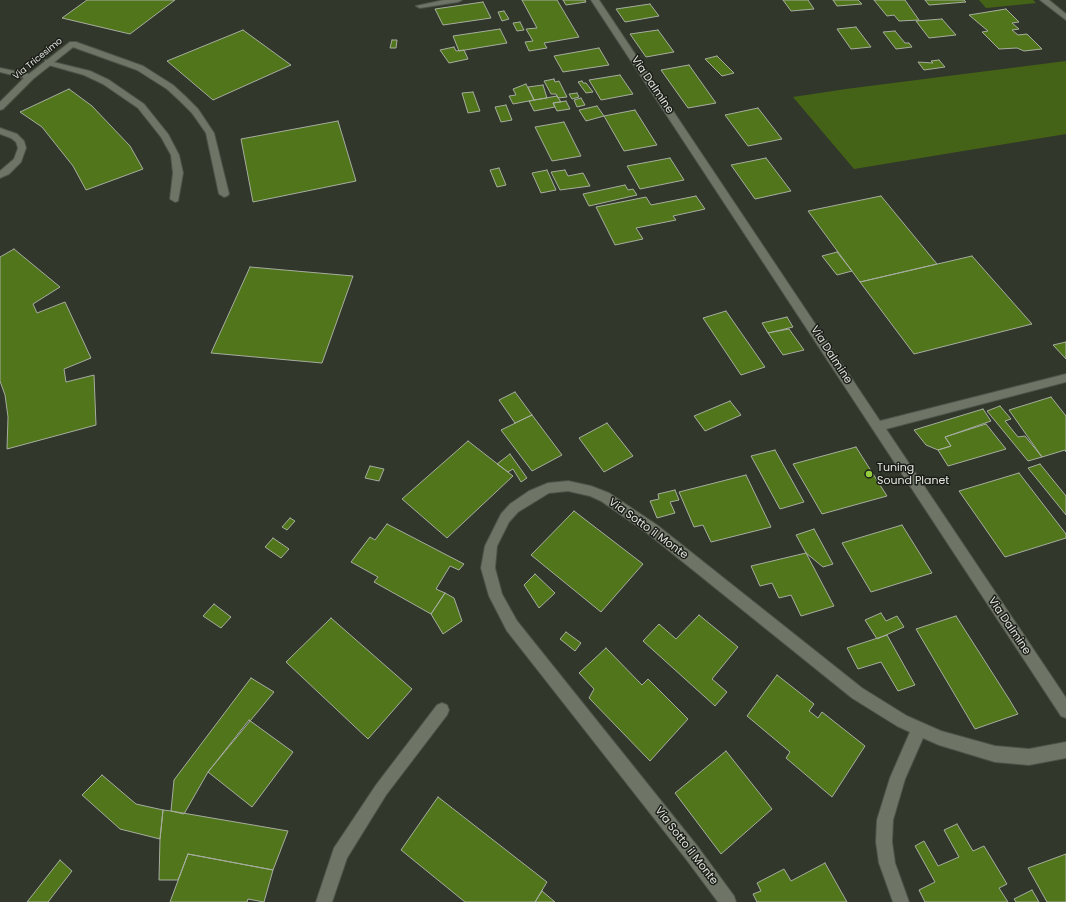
<!DOCTYPE html>
<style>
body{margin:0}
canvas{display:block;background:#31372b}
</style>
<canvas width="1066" height="902"></canvas>
<script>
const ctx = document.querySelector('canvas').getContext('2d');
ctx.lineJoin = 'round';
function fill(path, color) { ctx.fillStyle = color; ctx.fill(path, 'evenodd'); }
const toPath = rows => new Path2D(rows.map(r => 'M' + r).join(''));
function trace(path, color, width, dash) { ctx.strokeStyle = color; ctx.lineWidth = width; ctx.lineCap = dash ? 'butt' : 'round'; ctx.setLineDash(dash || []); ctx.stroke(path); }
function write(font, color, halo, rows, align = 'center') {
  ctx.font = font + ' Poppins,sans-serif'; ctx.lineWidth = 3; ctx.setLineDash([]); ctx.textBaseline = 'middle'; ctx.strokeStyle = halo; ctx.fillStyle = color; for (const [text, x, y, turn = 0] of rows) {
    ctx.save(); ctx.translate(x, y); ctx.rotate((+turn || 0) * Math.PI / 180); ctx.textAlign = isNaN(turn) ? turn : align; if (halo) ctx.strokeText(text, 0, 0); ctx.fillText(text, 0, 0); ctx.restore();
  }
}
fill(toPath([
 [979,0,1033,0,1036,3,986,8],
 [1066,61,1066,134,854,169,793,97,846,89]
]), '#456316');
const building = toPath([
 [87,0,175,0,130,34,62,18,87,0],
 [522,0,557,0,579,37,544,43,547,48,529,51,525,42,533,41,526,29,537,28,522,0],
 [563,0,585,0,586,2,566,5,563,0],
 [783,0,808,0,814,9,791,11,783,0],
 [833,0,858,0,862,4,837,6,833,0],
 [874,0,905,0,919,20,899,21,894,15,887,16,874,0],
 [925,0,964,0,966,2,929,5,925,0],
 [483,2,491,18,443,25,435,9,483,2],
 [650,4,659,16,625,22,616,9,650,4],
 [1006,9,1019,22,1012,23,1019,29,1012,30,1018,35,1027,34,1042,49,1024,51,1017,48,999,49,982,32,988,31,969,15,1006,9],
 [504,11,509,19,502,21,498,12,504,11],
 [942,19,956,35,929,38,916,21,942,19],
 [520,22,524,30,517,31,513,23,520,22],
 [856,27,871,47,851,49,837,29,856,27],
 [500,29,507,43,459,51,453,36,500,29],
 [243,30,291,65,213,100,167,61,243,30],
 [658,30,674,52,646,57,630,34,658,30],
 [895,31,905,43,909,43,912,47,896,49,883,32,895,31],
 [392,40,397,40,396,48,390,48,392,40],
 [454,47,456,51,464,50,468,59,449,63,440,50,454,47],
 [599,48,609,65,563,72,554,56,599,48],
 [717,56,734,73,722,76,705,59,717,56],
 [939,60,945,67,924,70,918,62,933,63,931,61,939,60],
 [689,65,716,103,688,108,661,70,689,65],
 [620,75,633,94,601,100,589,80,620,75],
 [554,79,555,82,559,81,567,97,558,98,556,94,551,94,544,81,554,79],
 [582,81,583,83,586,83,593,92,586,93,578,82,582,81],
 [526,84,534,100,513,104,509,96,516,95,513,89,526,84],
 [543,85,547,98,534,100,528,87,543,85],
 [69,89,92,106,130,146,143,169,86,190,73,166,42,127,20,112,69,89],
 [473,92,480,111,468,113,462,93,473,92],
 [577,93,579,97,572,99,569,94,577,93],
 [557,96,561,102,553,103,555,107,534,111,529,101,557,96],
 [581,98,585,105,577,107,574,100,581,98],
 [566,101,570,109,557,111,553,103,566,101],
 [506,105,512,120,501,122,495,107,506,105],
 [597,106,604,116,586,121,579,110,597,106],
 [758,108,782,139,748,146,725,115,758,108],
 [635,110,657,145,624,151,604,116,635,110],
 [338,121,356,181,253,202,241,139,338,121],
 [564,122,581,156,552,161,535,127,564,122],
 [670,158,684,180,640,189,627,166,670,158],
 [766,158,791,191,755,199,731,165,766,158],
 [499,168,506,185,497,187,490,170,499,168],
 [547,170,556,190,541,193,532,173,547,170],
 [565,170,568,176,583,173,590,186,560,190,551,172,565,170],
 [625,185,628,190,633,189,637,195,589,206,583,194,625,185],
 [696,196,705,209,673,216,676,220,636,228,643,239,615,245,596,207,646,197,651,205,696,196],
 [881,196,937,264,860,282,808,211,881,196],
 [14,249,60,287,33,304,37,313,65,302,91,358,64,369,66,382,94,375,96,425,7,449,8,417,5,395,0,381,0,257,14,249],
 [837,252,852,271,837,275,822,256,837,252],
 [972,256,1032,324,914,354,860,282,972,256],
 [250,267,353,276,322,363,211,353,250,267],
 [726,311,765,367,741,375,703,318,726,311],
 [787,317,793,327,768,333,762,323,787,317],
 [789,329,804,350,783,355,768,333,789,329],
 [1066,342,1066,359,1053,345,1066,342],
 [515,392,532,415,515,423,499,400,515,392],
 [1051,397,1066,416,1066,452,1065,450,1042,457,1009,410,1051,397],
 [730,401,741,415,705,431,694,416,730,401],
 [1000,406,1011,419,1005,421,1018,437,1025,436,1042,457,1028,461,987,411,1000,406],
 [983,409,991,421,945,437,951,446,938,450,926,445,914,430,983,409],
 [532,415,562,455,532,471,501,430,532,415],
 [607,423,633,456,604,472,579,438,607,423],
 [986,424,1006,449,948,466,938,450,951,446,945,437,986,424],
 [468,441,513,476,447,538,402,499,468,441],
 [856,447,887,496,822,514,793,464,856,447],
 [775,450,804,502,780,509,751,456,775,450],
 [510,454,527,478,521,482,513,469,508,472,497,464,510,454],
 [1040,464,1066,496,1066,515,1028,468,1040,464],
 [370,466,384,469,379,481,365,478,370,466],
 [1019,473,1066,534,1066,538,1005,557,959,491,1019,473],
 [746,475,771,527,711,542,703,525,694,527,679,492,746,475],
 [675,490,679,500,670,502,675,513,657,518,650,501,659,499,658,494,675,490],
 [574,511,643,564,601,612,531,555,574,511],
 [290,518,295,521,287,530,282,527,290,518],
 [387,524,464,564,459,570,450,566,436,589,445,593,431,614,374,582,378,577,351,562,370,537,375,540,387,524],
 [902,525,932,573,871,592,842,543,902,525],
 [814,529,833,564,823,567,806,553,796,535,814,529],
 [273,538,289,549,281,558,265,547,273,538],
 [806,553,834,606,801,616,791,595,779,598,772,583,760,586,751,566,806,553],
 [535,574,555,593,539,608,524,585,535,574],
 [445,593,454,598,462,621,443,634,431,614,445,593],
 [214,604,231,617,221,628,203,616,214,604],
 [881,613,886,621,897,616,904,627,877,639,865,620,881,613],
 [699,615,738,647,712,679,727,692,715,706,643,641,659,624,676,639,699,615],
 [956,616,1009,699,1018,714,975,729,916,629,956,616],
 [331,618,412,689,368,739,286,662,331,618],
 [566,632,581,643,575,651,560,639,566,632],
 [887,635,915,685,898,691,881,662,858,669,847,648,887,635],
 [606,648,642,685,648,679,688,719,650,761,589,698,594,689,579,673,606,648],
 [777,675,814,704,809,711,818,718,822,712,865,746,832,797,786,758,790,752,747,716,777,675],
 [251,678,274,692,208,772,184,814,171,811,174,780,251,678],
 [249,720,293,752,252,807,208,772,249,720],
 [726,751,772,809,721,854,675,793,726,751],
 [102,775,136,804,163,810,160,839,120,829,82,795,102,775],
 [438,797,547,882,535,902,465,902,401,850,438,797],
 [163,810,171,811,288,831,273,870,188,854,178,880,159,880,160,839,163,810],
 [957,824,973,851,984,846,1007,884,999,888,1008,902,925,902,919,890,935,882,915,846,924,841,938,866,959,857,944,830,957,824],
 [188,854,273,870,264,902,248,899,247,902,170,902,188,854],
 [1066,854,1066,902,1047,902,1028,868,1066,854],
 [60,860,72,871,48,902,27,902,60,860],
 [825,863,847,902,757,902,753,894,761,891,757,883,784,869,791,881,825,863],
 [1032,890,1039,902,1016,902,1014,899,1032,890],
 [542,891,555,902,535,902,542,891]
]);
fill(building, '#51751a');
trace(building, '#a6ad9f', 1);
const lane = toPath([
 [70,42,76,42,143,66,173,85,186,97,198,109,214,133,229,194,227,196,224,197,219,194,206,133,192,113,180,101,167,89,137,70,70,46,70,42],
 [45,60,90,71,109,80,144,104,168,134,179,155,183,173,178,201,175,202,170,199,173,173,171,155,161,137,138,108,103,84,84,75,45,64,45,60]
]);
const street = toPath([
 [444,0,462,0,458,2,420,8,416,6,444,0],
 [591,0,599,0,880,421,1066,374,1066,382,886,429,1066,698,1066,718,1061,716,591,0],
 [70,42,77,44,33,79,3,109,0,110,0,102,24,78,0,72,0,68,29,74,70,42],
 [0,128,17,134,24,141,26,148,21,162,9,174,0,178,0,171,14,159,18,148,16,142,11,138,0,134,0,128],
 [568,481,591,486,609,493,657,525,862,688,907,716,941,731,995,746,1029,749,1066,742,1066,758,1029,765,995,762,939,745,923,738,905,779,893,820,892,842,895,863,909,902,893,902,879,863,876,842,877,820,890,778,910,732,897,726,852,698,647,533,601,501,590,496,568,491,549,493,518,512,509,522,497,546,495,568,502,594,517,621,698,847,734,896,736,902,718,902,686,859,507,631,489,596,481,568,485,546,501,514,510,504,529,491,548,483,568,481],
 [442,703,447,705,449,710,447,715,386,795,347,858,332,902,316,902,334,848,376,785,437,705,442,703]
]);
const secondary = toPath([
 [1040,0,1049,0,1066,14,1066,20,1040,0]
]);
trace(lane, '#4d5349', 2);
trace(street, '#4d5349', 2);
trace(secondary, '#4d5349', 2);
fill(lane, '#6e7567');
fill(street, '#6e7567');
fill(secondary, '#6e7567');
for (const [x, y, r, color] of [
 [869,474,4,"#93cd3e"]
]) { const dot = new Path2D(); dot.arc(x, y, r, 0, 2 * Math.PI); ctx.fillStyle = color; ctx.fill(dot); trace(dot, '#1b1e18', 1.5); }
write('9px', '#e2e6de', '#1b1e18', [
 ["Via Tricesimo",38,59,-39]
]);
write('11px', '#e2e6de', '#1b1e18', [
 ["Via Dalmine",652,85,56],
 ["Via Dalmine",831,355,57],
 ["Via Sotto il Monte",648,529,36],
 ["Via Dalmine",1009,626,56],
 ["Via Sotto il Monte",686,846,52]
]);
write('11px', '#e2e6de', '#1b1e18', [
 ["Tuning",877,468],
 ["Sound Planet",877,481]
], 'left');
</script>
